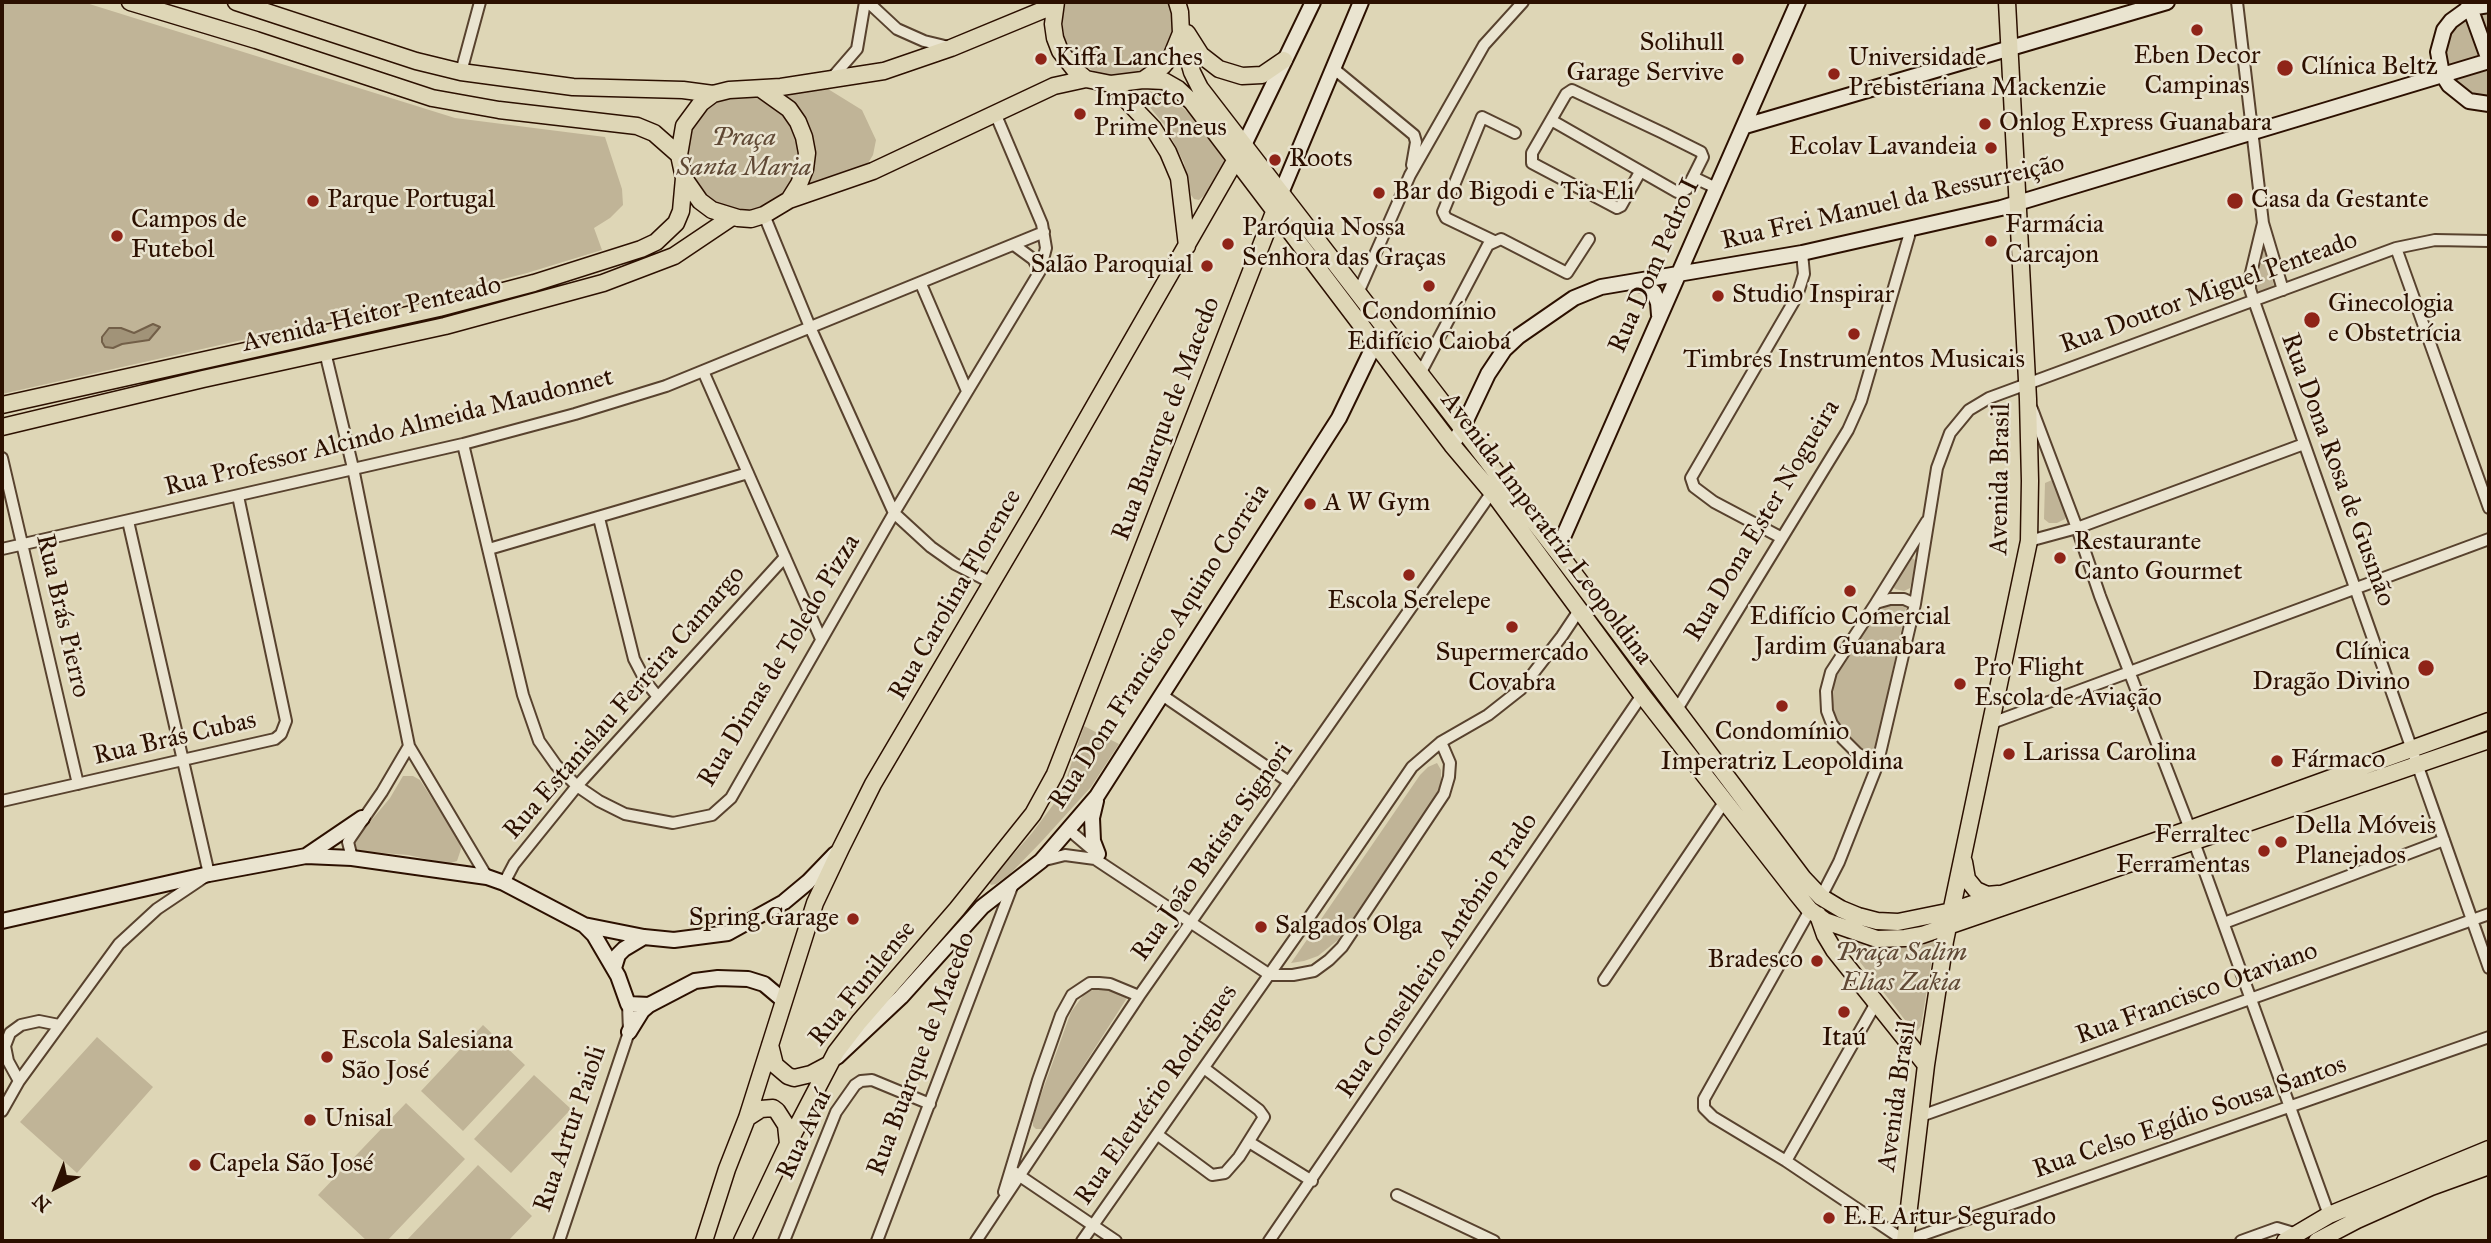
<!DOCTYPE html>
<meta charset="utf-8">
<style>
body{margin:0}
#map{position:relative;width:2491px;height:1243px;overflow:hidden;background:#ded6b6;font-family:"IM FELL Great Primer",serif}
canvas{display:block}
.frame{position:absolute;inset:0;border:4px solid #2c1000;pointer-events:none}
.north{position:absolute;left:21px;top:1152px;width:70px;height:70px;-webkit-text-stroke:5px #eae4d0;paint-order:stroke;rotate:222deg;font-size:19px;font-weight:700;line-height:28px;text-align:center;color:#2c1000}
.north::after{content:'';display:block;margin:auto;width:24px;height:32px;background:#2c1000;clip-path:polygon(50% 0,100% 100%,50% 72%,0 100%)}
</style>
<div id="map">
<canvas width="2491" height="1243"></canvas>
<div class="frame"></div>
<div class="north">N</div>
</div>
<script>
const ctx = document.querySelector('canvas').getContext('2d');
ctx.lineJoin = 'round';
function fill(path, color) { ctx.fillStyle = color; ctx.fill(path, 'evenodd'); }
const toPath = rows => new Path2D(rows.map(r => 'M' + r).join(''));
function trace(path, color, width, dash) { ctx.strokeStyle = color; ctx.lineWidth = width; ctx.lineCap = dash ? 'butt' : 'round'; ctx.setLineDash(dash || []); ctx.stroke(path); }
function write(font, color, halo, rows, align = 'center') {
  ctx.font = font + ' "IM FELL Great Primer",serif'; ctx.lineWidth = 5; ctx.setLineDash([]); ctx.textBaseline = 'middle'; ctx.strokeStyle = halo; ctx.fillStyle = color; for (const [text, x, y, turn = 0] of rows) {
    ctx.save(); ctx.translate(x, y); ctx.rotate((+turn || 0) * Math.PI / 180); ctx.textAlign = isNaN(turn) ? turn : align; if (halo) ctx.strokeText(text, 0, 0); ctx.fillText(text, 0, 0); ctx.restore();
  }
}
fill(toPath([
 [2,2,83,2,455,118,605,137,622,189,623,205,610,218,594,228,602,250,527,273,429,298,2,394],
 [1066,2,1169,2,1173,16,1172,34,1165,51,1153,65,1136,74,1118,77,1100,74,1084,66,1071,53,1064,36,1062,18],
 [2489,2,2489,112,2483,112,2465,107,2450,97,2439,82,2433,65,2433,47,2438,30],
 [828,89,862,110,876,140,873,155,865,168,807,188,813,169,812,135,797,110,780,93],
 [1150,91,1183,108,1196,120,1227,159,1209,191,1199,200,1194,199,1191,195,1184,163,1166,127,1144,100,1143,96,1145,92],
 '685 154a58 58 0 1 1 116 0a58 58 0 1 1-116 0Z',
 [2262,244,2274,286,2261,292,2256,289],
 [2052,480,2066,515,2065,519,2057,523,2049,523,2044,519,2045,483],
 [1911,557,1915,560,1915,566,1910,588,1904,591,1895,589,1892,584,1906,560],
 [1902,602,1906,608,1876,746,1873,754,1869,755,1849,737,1836,719,1833,705,1834,681,1846,659,1879,612,1887,604],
 [1084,726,1119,744,1091,787,1042,841,1010,874,996,884,991,885,989,882,1032,833,1053,805,1065,782],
 [1437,763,1441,770,1441,782,1437,794,1338,940,1318,956,1304,961,1291,963,1420,775,1428,767],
 [403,776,413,776,420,780,460,842,461,849,457,861,448,864,408,855,357,851,354,847,354,837,370,822,390,798],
 [1847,936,1935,940,1921,1026,1917,1031,1912,1029,1846,944],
 [1101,987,1127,998,1048,1121,1042,1129,1036,1129,1033,1126,1033,1117,1071,1012,1085,993],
 [483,1025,525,1065,463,1131,421,1091],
 [97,1037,153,1087,77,1173,20,1122],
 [534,1075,571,1109,511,1173,474,1139],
 [406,1103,465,1159,387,1241,367,1241,318,1195],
 [478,1165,532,1216,508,1241,406,1241]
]), '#c0b497');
const water = toPath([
 [153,324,160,327,149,340,122,344,113,348,105,347,102,342,102,337,109,328,121,328,134,333,153,324]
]);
fill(water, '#a19378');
trace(water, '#725f48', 2);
const street = toPath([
 [868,2,897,29,924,41,949,47],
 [2237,2,2263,223,2283,290],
 [1333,68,1414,135,1416,142,1412,165],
 [461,72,480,2],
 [831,79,857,49,865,2],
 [1551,120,1677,192,1687,189,1703,157,1701,152,1663,133,1572,90,1566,94,1532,153,1532,163,1617,208,1621,206,1640,172],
 [1693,177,1716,188],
 [764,215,810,327,894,513,931,547,955,564,992,583],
 [2263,223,2250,277,2250,289,2254,301,2489,968],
 [1494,241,1446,218,1443,212,1482,117,1515,133],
 [1014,245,1033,259,1040,271],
 [2396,248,2489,508],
 [921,284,967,391],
 [1358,293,1410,175,1484,45,1523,2],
 [325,352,353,468,409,746,487,877],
 [703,371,821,639],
 [1420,374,1488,245,1501,239,1567,273,1589,239],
 [2032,409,2077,528,2100,596,2190,829],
 [463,444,523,695,539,741,556,765,577,786,599,801,625,814,673,823,712,815,731,798,894,513,1040,271,1046,248,1042,224,995,113],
 [2,458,78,784],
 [599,518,634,659,646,682,658,697],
 [1782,538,1714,502,1694,487,1691,478,1797,296,1804,274,1802,253],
 [2029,541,2077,528,2304,444],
 [2,549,463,444,575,414,666,386,1044,232],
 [489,549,748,473],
 [1876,603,1927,521],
 [1162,695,1289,782],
 [1676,711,1848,430,1861,401,1909,236,1909,228],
 [1989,724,2489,539],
 [1877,766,1857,753,1843,739,1832,724,1827,711,1826,691,1831,672,1876,603,1890,599,1904,599,1915,604],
 [2,801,275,739,281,734,286,721,238,496],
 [1069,830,1096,853],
 [2194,842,2329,1215],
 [352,858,348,842,351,837,382,792,409,746],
 [1041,861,1065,855,1095,859,1270,975,1293,975,1314,971,1329,960,1342,947,1444,794,1449,777,1450,763,1441,742],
 [504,883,514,864,577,786,785,557],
 [1821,897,1839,862,1877,766,1915,604,1937,468,1950,433,1969,410,1989,398,2396,248,2435,240,2489,241],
 [1810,910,1704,1099,1704,1108,1713,1117,1786,1161,1905,1241,2489,1037],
 [2224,923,2444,840],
 [1604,980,1725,801],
 [19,1081,8,1061,5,1046,10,1033,21,1025,39,1021,59,1025],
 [2,1111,19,1081,119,944,157,909,209,874,128,521],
 [1921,1116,2489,914],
 [1158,1135,1212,1175,1225,1173,1239,1157,1264,1117,1259,1110,1204,1068],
 [1249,1142,1312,1181],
 [1786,1161,1876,1003],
 [1014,1172,1116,1241],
 [1004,1192,1038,1080,1061,1015,1072,995,1090,983,1099,983,1110,984,1139,996],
 [1397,1195,1494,1241],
 [559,1241,629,1032,628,1004],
 [784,1241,836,1112,855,1085,861,1081,872,1080,930,1104],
 [877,1241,1013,884],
 [976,1241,1139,996,1492,492],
 [1082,1241,1304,925,1412,767,1441,742,1488,715,1521,689,1562,636,1578,612],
 [1269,1241,1642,695],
 [2241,1241,2277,1228,2297,1234]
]);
const secondary = toPath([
 [2468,2,2489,60],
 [2489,5,2469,8,2451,21,2444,30,2438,52,2442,74,2449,85,2469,101,2489,104],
 [1745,126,2167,2],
 [1244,145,1313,2],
 [1281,193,1361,2],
 [1635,283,1646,286,1654,292,1658,303,1659,315],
 [1452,445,1462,429,1488,374,1504,350,1519,336,1574,298,1601,287,1802,253,2001,208,2489,61],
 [1557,551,1798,2],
 [1096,801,1092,818,1093,841,1098,854],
 [306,856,362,818],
 [2,921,209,874,306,856,352,858,487,877,504,883,584,925,594,935,618,976,628,1004,649,1005],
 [584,925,644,937,674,940,728,933,784,902,808,882,835,854],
 [614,968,618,955,624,949,644,937],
 [629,1032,642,1011,649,1005,695,981,718,978,748,979,764,984,783,1000],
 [837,1057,901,997,982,907,1041,861,1097,796,1339,418,1379,335]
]);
const primary = toPath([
 [130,2,256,40,432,98,499,110,637,126,654,133,679,155],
 [236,2,416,61,461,72,573,87,683,90,713,94],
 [1056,2,1053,24,1055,38,1060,51,1075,70,1086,79,1111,84,1143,80,1164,81,1178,89,1192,102,1452,445,1496,497,1642,695,1797,894,1810,910,1825,921,1877,939,1905,938,1922,935,2489,740],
 [1177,2,1180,12,1181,33,1192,72,1200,88,1566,563,1803,878,1821,897,1841,909,1858,916,1877,921,1898,922,1952,911,2190,829,2489,721],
 [1187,33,1201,55,1219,69,1242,76,1262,75,1284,60],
 [1143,80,1163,66,1172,55,1181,33],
 [1111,84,1153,128,1168,152,1179,178,1187,246],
 [761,89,789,109,798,122,804,137,807,153,805,169,799,184,789,200,764,215,751,219,738,218,712,210,700,201,684,178,679,155,684,126,701,103,713,94,729,90,781,87,884,71,951,48,1055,5],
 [789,200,873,171,1054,86,1086,79],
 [2,405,439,308,534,283,641,249,656,242,676,223,681,211,684,178],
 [2,427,203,379,445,326,603,283,674,256,732,217],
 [1964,862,1967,879,1976,890,1987,895,1998,894],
 [1818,915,1825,935,1834,950,1926,1065],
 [770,1045,775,1065,788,1076,794,1078,811,1074,828,1065],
 [747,1118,761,1109,773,1108,777,1111,786,1125,788,1144],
 [704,1241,727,1169,747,1118,815,903,841,848,873,784,1034,511,1239,154],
 [742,1241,788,1144,836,1052,859,1022,957,909,1033,814,1055,774,1278,202],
 [1905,1241,1926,1065,1945,941,2029,541,2030,481,2028,399,2007,2],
 [2285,1241,2329,1215,2489,1149],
 [2317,1241,2357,1220,2431,1187,2489,1166]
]);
trace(street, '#58422e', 14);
trace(secondary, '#2c1000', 18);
trace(primary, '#2c1000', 19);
trace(street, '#eae4d0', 10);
trace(secondary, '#eae4d0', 14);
trace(primary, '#ded6b6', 16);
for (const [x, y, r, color] of [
 [2197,30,7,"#8f2418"],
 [1041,59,7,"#8f2418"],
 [1738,59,7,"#8f2418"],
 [2285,68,9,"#8f2418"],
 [1834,74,7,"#8f2418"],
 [1080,114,7,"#8f2418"],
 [1985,124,7,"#8f2418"],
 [1991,148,7,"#8f2418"],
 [1275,160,7,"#8f2418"],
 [1379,193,7,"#8f2418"],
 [313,201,7,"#8f2418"],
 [2235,201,9,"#8f2418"],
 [117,236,7,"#8f2418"],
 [1991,241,7,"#8f2418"],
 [1228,244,7,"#8f2418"],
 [1207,266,7,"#8f2418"],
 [1429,286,7,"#8f2418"],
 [1718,296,7,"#8f2418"],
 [2312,320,9,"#8f2418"],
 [1854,334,7,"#8f2418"],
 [1310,504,7,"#8f2418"],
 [2060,558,7,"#8f2418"],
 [1409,575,7,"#8f2418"],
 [1850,591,7,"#8f2418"],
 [1512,627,7,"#8f2418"],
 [2426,668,9,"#8f2418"],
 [1960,684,7,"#8f2418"],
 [1782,706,7,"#8f2418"],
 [2009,754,7,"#8f2418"],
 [2277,761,7,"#8f2418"],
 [2281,842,7,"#8f2418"],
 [2264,851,7,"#8f2418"],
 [853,919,7,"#8f2418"],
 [1261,927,7,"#8f2418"],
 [1817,961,7,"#8f2418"],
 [1844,1012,7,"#8f2418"],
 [327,1057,7,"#8f2418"],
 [310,1120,7,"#8f2418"],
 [195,1165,7,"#8f2418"],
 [1829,1218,7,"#8f2418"]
]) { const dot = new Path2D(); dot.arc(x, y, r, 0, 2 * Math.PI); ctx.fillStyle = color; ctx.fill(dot); trace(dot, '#eae4d0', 2.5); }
write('26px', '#2c1000', '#eae4d0', [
 ["Solihull",1724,44,"right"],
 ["Garage Servive",1724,74,"right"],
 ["Eben Decor",2197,57,"center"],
 ["Campinas",2197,87,"center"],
 ["Kiffa Lanches",1055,59],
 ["Universidade",1848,59],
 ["Prebisteriana Mackenzie",1848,89],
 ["Clínica Beltz",2301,68],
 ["Impacto",1094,99],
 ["Prime Pneus",1094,129],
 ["Onlog Express Guanabara",1999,124],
 ["Ecolav Lavandeia",1977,148,"right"],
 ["Roots",1289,160],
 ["Bar do Bigodi e Tia Eli",1393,193],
 ["Parque Portugal",327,201],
 ["Casa da Gestante",2251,201],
 ["Campos de",131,221],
 ["Futebol",131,251],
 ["Farmácia",2005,226],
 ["Carcajon",2005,256],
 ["Paróquia Nossa",1242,229],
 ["Senhora das Graças",1242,259],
 ["Salão Paroquial",1193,266,"right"],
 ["Studio Inspirar",1732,296],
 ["Ginecologia",2328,305],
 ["e Obstetrícia",2328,335],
 ["Condomínio",1429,313,"center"],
 ["Edifício Caiobá",1429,343,"center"],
 ["Timbres Instrumentos Musicais",1854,361,"center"],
 ["A W Gym",1324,504],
 ["Restaurante",2074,543],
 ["Canto Gourmet",2074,573],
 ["Escola Serelepe",1409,602,"center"],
 ["Edifício Comercial",1850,618,"center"],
 ["Jardim Guanabara",1850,648,"center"],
 ["Clínica",2410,653,"right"],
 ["Dragão Divino",2410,683,"right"],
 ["Supermercado",1512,654,"center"],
 ["Covabra",1512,684,"center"],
 ["Pro Flight",1974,669],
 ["Escola de Aviação",1974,699],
 ["Condomínio",1782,733,"center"],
 ["Imperatriz Leopoldina",1782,763,"center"],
 ["Larissa Carolina",2023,754],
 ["Fármaco",2291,761],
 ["Della Móveis",2295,827],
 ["Planejados",2295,857],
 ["Ferraltec",2250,836,"right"],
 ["Ferramentas",2250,866,"right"],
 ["Spring Garage",839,919,"right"],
 ["Salgados Olga",1275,927],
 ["Bradesco",1803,961,"right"],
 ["Itaú",1844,1039,"center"],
 ["Escola Salesiana",341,1042],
 ["São José",341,1072],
 ["Unisal",324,1120],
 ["Capela São José",209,1165],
 ["E.E Artur Segurado",1843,1218]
], 'left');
write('italic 26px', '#604935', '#eae4d0', [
 ["Praça",744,139],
 ["Santa Maria",744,169],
 ["Praça Salim",1901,954],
 ["Elias Zakia",1901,984]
]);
write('26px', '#2c1000', '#eae4d0', [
 ["Rua Frei Manuel da Ressurreição",1893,203,-13],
 ["Rua Dom Pedro I",1655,266,-66],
 ["Rua Doutor Miguel Penteado",2209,293,-20],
 ["Avenida Heitor Penteado",372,315,-13],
 ["Rua Buarque de Macedo",1167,419,-69],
 ["Rua Professor Alcindo Almeida Maudonnet",389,433,-14],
 ["Rua Dona Rosa de Gusmão",2337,470,70],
 ["Avenida Brasil",2001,479,-89],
 ["Rua Dona Ester Nogueira",1763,521,-59],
 ["Avenida Imperatriz Leopoldina",1546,529,53],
 ["Rua Carolina Florence",956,595,-60],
 ["Rua Brás Pierro",62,616,77],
 ["Rua Dom Francisco Aquino Correia",1160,647,-57],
 ["Rua Dimas de Toledo Pizza",780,661,-59],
 ["Rua Estanislau Ferreira Camargo",625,703,-49],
 ["Rua Brás Cubas",175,739,-13],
 ["Rua João Batista Signori",1213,852,-55],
 ["Rua Conselheiro Antônio Prado",1438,956,-56],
 ["Rua Funilense",863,984,-51],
 ["Rua Francisco Otaviano",2197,994,-20],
 ["Rua Buarque de Macedo",922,1054,-69],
 ["Rua Eleutério Rodrigues",1157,1095,-55],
 ["Avenida Brasil",1898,1096,-82],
 ["Rua Celso Egídio Sousa Santos",2190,1118,-19],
 ["Rua Artur Paioli",571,1129,-71],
 ["Rua Avaí",805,1135,-65]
]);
</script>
